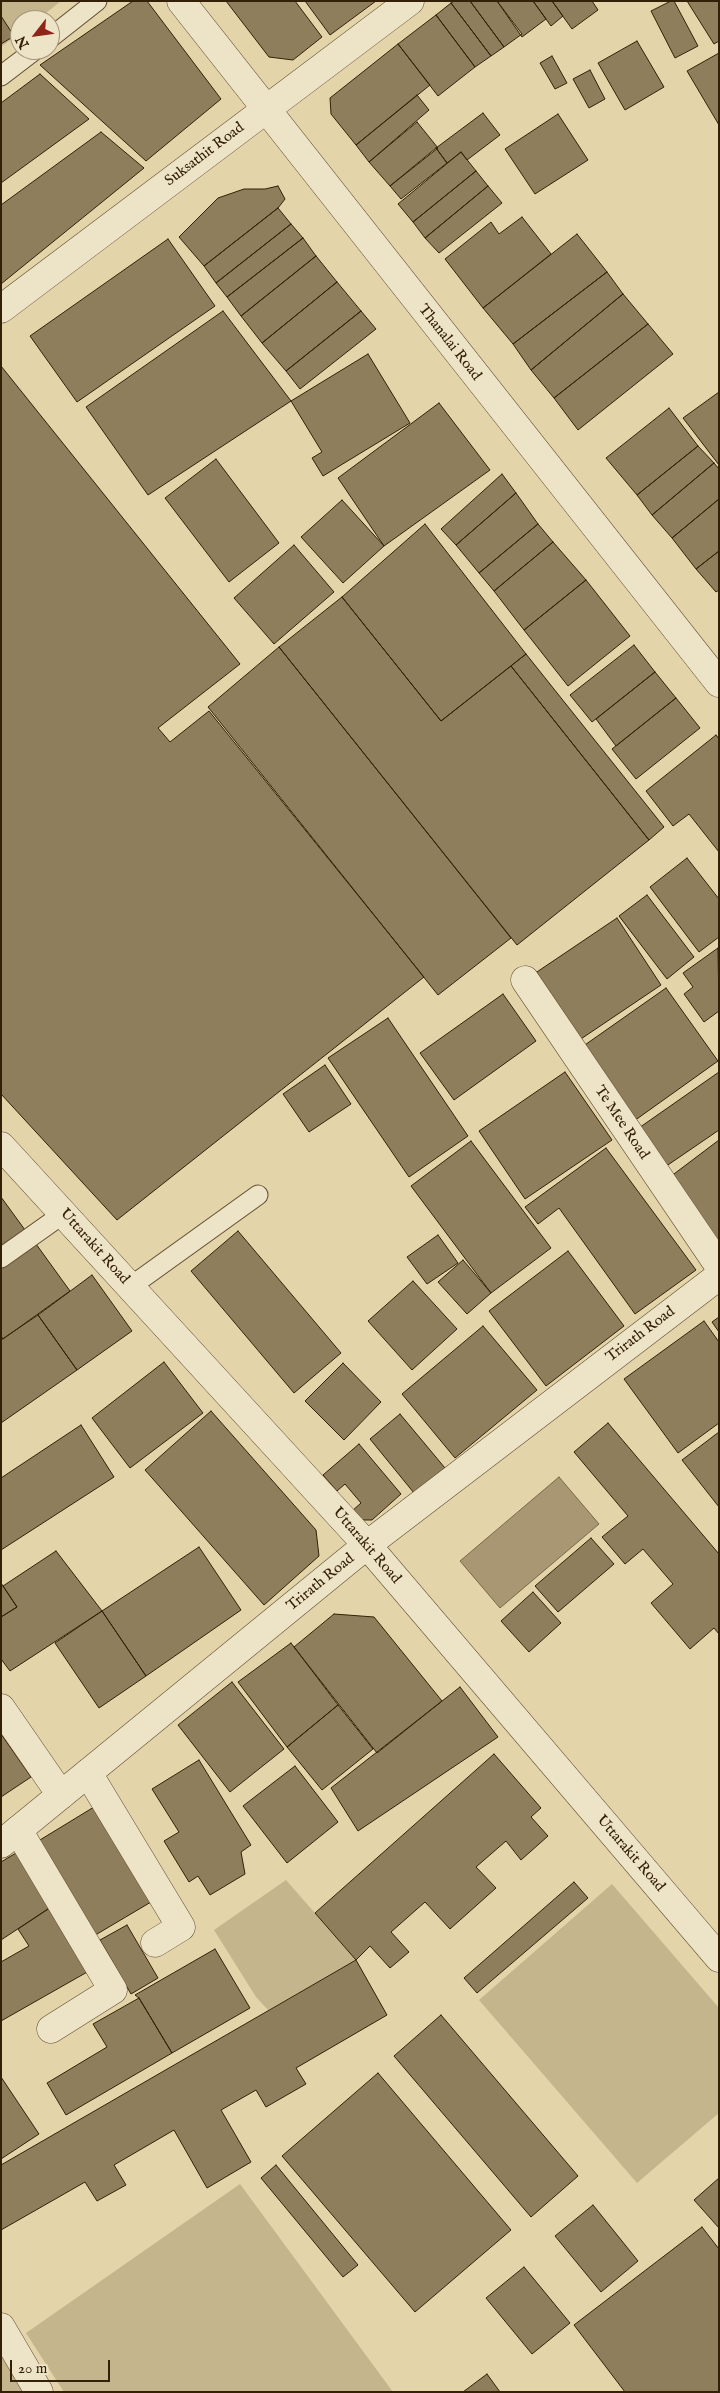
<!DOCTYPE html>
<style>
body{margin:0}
#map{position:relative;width:720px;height:2393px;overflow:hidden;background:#e3d4a9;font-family:"IM FELL English",serif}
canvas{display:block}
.frame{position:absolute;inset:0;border:2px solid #342006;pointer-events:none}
.north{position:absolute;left:10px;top:10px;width:50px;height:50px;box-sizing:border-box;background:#ede3c7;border:1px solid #a3957a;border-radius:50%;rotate:240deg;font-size:14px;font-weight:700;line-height:20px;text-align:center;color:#342006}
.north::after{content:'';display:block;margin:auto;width:18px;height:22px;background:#8f2418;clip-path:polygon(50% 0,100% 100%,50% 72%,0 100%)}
.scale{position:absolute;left:10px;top:2360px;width:100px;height:22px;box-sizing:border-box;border:2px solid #342006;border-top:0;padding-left:6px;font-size:15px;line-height:18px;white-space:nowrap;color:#342006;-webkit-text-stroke:4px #ede3c7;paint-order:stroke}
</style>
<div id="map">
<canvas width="720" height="2393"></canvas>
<div class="frame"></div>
<div class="north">N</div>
<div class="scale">20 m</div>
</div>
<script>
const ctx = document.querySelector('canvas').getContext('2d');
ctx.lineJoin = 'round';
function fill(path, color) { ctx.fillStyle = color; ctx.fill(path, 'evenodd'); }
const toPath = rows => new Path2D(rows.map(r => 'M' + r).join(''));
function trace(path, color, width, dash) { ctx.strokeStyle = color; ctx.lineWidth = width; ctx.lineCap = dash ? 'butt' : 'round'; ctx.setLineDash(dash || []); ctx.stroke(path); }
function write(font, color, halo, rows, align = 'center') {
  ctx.font = font + ' "IM FELL English",serif'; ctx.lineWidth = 4; ctx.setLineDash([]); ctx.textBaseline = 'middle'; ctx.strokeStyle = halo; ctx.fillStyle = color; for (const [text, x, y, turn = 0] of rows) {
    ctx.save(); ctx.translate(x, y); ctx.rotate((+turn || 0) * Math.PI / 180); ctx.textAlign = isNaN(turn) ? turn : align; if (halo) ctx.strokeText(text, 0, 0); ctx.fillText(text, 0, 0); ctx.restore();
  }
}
fill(toPath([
 [1,1,61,1,37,20,20,20,20,33,1,47],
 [286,1880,356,1960,268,2010,256,1997,214,1930],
 [612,1884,719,2008,719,2113,637,2183,479,2000],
 [240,2184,393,2392,64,2392,26,2333],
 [1,2327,39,2392,1,2392]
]), '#c5b58d');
const water = toPath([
 [559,1477,599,1524,500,1608,460,1561,559,1477]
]);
fill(water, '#a89772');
trace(water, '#7a6747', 1);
const building = toPath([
 [133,1,147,1,221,99,146,161,40,65,133,1],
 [226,1,295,1,322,37,293,60,269,57,226,1],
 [305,1,376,1,330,35,305,1],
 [454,1,470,1,504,47,491,56,451,3,454,1],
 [470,1,497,1,522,34,504,47,470,1],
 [497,1,533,1,546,19,522,37,497,1],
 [533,1,552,1,563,16,551,26,533,1],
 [552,1,592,1,598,10,572,29,552,1],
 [671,1,674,1,698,46,675,58,651,11,671,1],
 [687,1,719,1,719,41,714,44,687,1],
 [451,3,491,56,475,67,436,15,451,3],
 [436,15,475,67,438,96,398,44,436,15],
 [1,16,14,36,1,44,1,16],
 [637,41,664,87,625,110,598,63,637,41],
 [398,44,430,85,356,145,331,114,330,98,398,44],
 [719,53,719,125,687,71,719,53],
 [552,56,567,83,555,89,540,63,552,56],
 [590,70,605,99,589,108,573,79,590,70],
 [40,74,89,119,1,183,1,103,40,74],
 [417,95,429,110,369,162,356,145,417,95],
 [483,113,500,135,467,160,461,152,447,163,436,148,483,113],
 [558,114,588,160,535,194,505,149,558,114],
 [417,122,438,148,390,186,369,162,417,122],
 [101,132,144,168,1,284,1,205,101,132],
 [436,148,447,163,401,199,390,186,436,148],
 [461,152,476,171,413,222,398,204,461,152],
 [476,171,488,186,425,238,413,222,476,171],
 [278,186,285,199,278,208,204,266,179,237,218,198,244,189,265,189,278,186],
 [488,186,502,203,439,253,425,238,488,186],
 [278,208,291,224,216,283,204,266,278,208],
 [522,217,551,254,483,308,445,259,491,222,499,234,522,217],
 [291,224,303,238,227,297,216,283,291,224],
 [577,234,607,272,513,344,483,308,577,234],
 [303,238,316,256,241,316,227,297,303,238],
 [168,239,215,306,77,402,30,336,168,239],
 [316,256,337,282,262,343,241,316,316,256],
 [607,272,623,294,531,370,513,344,607,272],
 [337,282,361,311,286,371,262,343,337,282],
 [623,294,648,324,554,398,531,370,623,294],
 [223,311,291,401,148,495,86,407,223,311],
 [361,311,376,329,300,389,286,371,361,311],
 [648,324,673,354,578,430,554,398,648,324],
 [368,354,410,423,323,476,312,458,322,452,291,401,368,354],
 [1,366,240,664,158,728,170,742,209,711,424,977,117,1220,1,1094,1,366],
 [719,392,719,465,683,418,719,392],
 [439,403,490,470,384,546,338,478,439,403],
 [669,408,698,446,637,495,606,458,669,408],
 [698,446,714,463,652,515,637,495,698,446],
 [216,459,279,543,229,582,165,498,216,459],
 [714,463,719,469,719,499,672,538,652,515,714,463],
 [502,474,516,493,456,545,441,529,502,474],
 [516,493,538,524,479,573,456,545,516,493],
 [719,499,719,551,696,569,672,538,719,499],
 [342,500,384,546,343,583,301,537,342,500],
 [425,524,526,654,441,721,342,597,425,524],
 [538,524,553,542,494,591,479,573,538,524],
 [553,542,586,580,524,630,494,591,553,542],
 [294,545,334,592,274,644,234,598,294,545],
 [719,551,719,590,716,592,696,569,719,551],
 [586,580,630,636,568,686,524,630,586,580],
 [342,597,441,721,511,666,649,840,517,945,279,647,342,597],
 [634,645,655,672,592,722,570,695,634,645],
 [279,647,511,938,438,995,208,707,279,647],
 [526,654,664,827,649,840,511,666,526,654],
 [655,672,676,698,616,746,596,719,655,672],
 [676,698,700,728,636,779,612,749,676,698],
 [716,735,719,739,719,852,689,814,673,826,646,791,716,735],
 [687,858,719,899,719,937,699,952,650,887,687,858],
 [647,895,694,957,667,979,619,916,647,895],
 [617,918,661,985,569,1047,525,980,617,918],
 [718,948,719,1011,704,1022,684,994,693,987,683,973,718,948],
 [666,988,718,1061,634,1121,582,1047,666,988],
 [503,994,536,1041,454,1100,420,1053,503,994],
 [388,1018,468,1136,409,1177,328,1058,388,1018],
 [325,1065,351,1104,309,1132,283,1094,325,1065],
 [565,1072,612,1140,525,1199,479,1131,565,1072],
 [719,1072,719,1130,662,1169,636,1130,719,1072],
 [719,1140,719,1242,670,1177,719,1140],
 [471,1141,551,1248,491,1293,411,1186,471,1141],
 [606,1148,696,1270,635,1314,559,1208,538,1224,525,1207,606,1148],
 [1,1197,25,1230,1,1248,1,1197],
 [238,1231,341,1353,294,1393,191,1271,238,1231],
 [438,1235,458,1263,427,1284,407,1257,438,1235],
 [36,1244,70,1291,3,1339,1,1336,1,1268,36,1244],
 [568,1251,624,1326,546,1386,489,1311,568,1251],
 [463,1260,491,1293,467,1314,438,1282,463,1260],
 [92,1275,132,1331,77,1370,38,1315,92,1275],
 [413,1281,457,1329,412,1370,368,1321,413,1281],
 [38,1315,77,1370,1,1423,1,1340,38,1315],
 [719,1317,719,1332,712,1322,719,1317],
 [704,1321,719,1342,719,1423,678,1453,624,1379,704,1321],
 [483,1326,537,1390,455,1458,402,1394,483,1326],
 [164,1362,203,1413,130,1468,92,1418,164,1362],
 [343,1363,381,1402,344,1440,305,1401,343,1363],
 [211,1411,316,1530,319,1556,264,1605,145,1470,211,1411],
 [400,1414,445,1468,414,1493,370,1439,400,1414],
 [608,1423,719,1554,719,1634,714,1628,690,1649,651,1603,673,1584,643,1549,625,1564,602,1537,628,1516,574,1452,608,1423],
 [81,1425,114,1477,1,1550,1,1478,81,1425],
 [719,1432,719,1507,682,1460,719,1432],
 [359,1444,401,1494,372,1520,359,1520,352,1511,361,1503,345,1484,337,1491,323,1475,359,1444],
 [591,1538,614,1564,558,1612,535,1586,591,1538],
 [199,1547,241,1610,146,1676,102,1611,199,1547],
 [56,1551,102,1611,10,1671,1,1659,1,1617,17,1607,3,1586,56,1551],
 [1,1583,17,1607,1,1617,1,1583],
 [533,1592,561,1623,529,1652,501,1621,533,1592],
 [102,1611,146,1676,99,1708,55,1643,102,1611],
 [334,1614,374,1617,442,1701,377,1753,294,1647,334,1614],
 [291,1643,338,1705,287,1747,238,1682,291,1643],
 [232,1682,284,1749,230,1792,178,1725,232,1682],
 [460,1687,498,1737,358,1831,331,1788,460,1687],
 [338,1705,373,1749,322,1790,287,1747,338,1705],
 [1,1734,31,1777,1,1797,1,1734],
 [494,1754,541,1808,531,1817,548,1836,521,1860,506,1841,476,1867,496,1888,450,1929,425,1902,391,1932,409,1952,390,1968,370,1946,356,1960,315,1913,494,1754],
 [199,1760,251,1845,241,1852,245,1874,210,1895,198,1876,189,1882,164,1841,179,1832,152,1789,199,1760],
 [295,1766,338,1822,287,1863,243,1806,295,1766],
 [94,1807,151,1902,92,1937,35,1843,94,1807],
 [16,1853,51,1907,1,1940,1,1862,16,1853],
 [574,1882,588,1898,477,1993,464,1978,574,1882],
 [51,1907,89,1971,1,2021,1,1962,29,1946,18,1929,51,1907],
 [127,1925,158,1978,131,1994,100,1940,127,1925],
 [215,1949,250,2008,172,2053,139,1998,135,1995,215,1949],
 [356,1960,387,2015,296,2068,306,2084,266,2107,256,2090,221,2110,251,2162,207,2188,174,2130,114,2165,126,2185,97,2201,85,2182,1,2230,1,2165,356,1960],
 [139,1998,172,2053,66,2115,47,2083,107,2047,93,2024,139,1998],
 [441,2015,578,2176,531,2217,394,2056,441,2015],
 [378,2073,511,2230,415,2312,282,2156,378,2073],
 [1,2077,39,2134,1,2159,1,2077],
 [276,2165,358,2265,343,2277,261,2178,276,2165],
 [719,2178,719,2228,694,2200,719,2178],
 [593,2205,638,2261,601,2292,555,2236,593,2205],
 [702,2227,719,2249,719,2392,625,2392,574,2325,702,2227],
 [524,2267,570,2323,532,2354,486,2298,524,2267],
 [487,2374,500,2392,463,2392,487,2374]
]);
fill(building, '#8f7e5b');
trace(building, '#342006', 1);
const service = toPath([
 [50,38,97,1],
 [1,76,35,50],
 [1,1258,63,1214],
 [130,1287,258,1195]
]);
const minor = toPath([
 [525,980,719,1266],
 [1,1708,61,1795],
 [88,1773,181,1927,155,1943],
 [18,1830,113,1990,51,2029]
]);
const tertiary = toPath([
 [181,1,719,683],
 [1,309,410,1],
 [1,1146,367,1545,719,1958],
 [1,1844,367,1545,719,1276],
 [1,2327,39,2392]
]);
trace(service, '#604d2f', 21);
trace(minor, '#604d2f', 29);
trace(tertiary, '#604d2f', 29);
trace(service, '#ede3c7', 19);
trace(minor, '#ede3c7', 28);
trace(tertiary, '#ede3c7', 28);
write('15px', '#342006', '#ede3c7', [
 ["Suksathit Road",205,155,-37],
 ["Thanalai Road",449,343,52],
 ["Te Mee Road",621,1123,56],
 ["Uttarakit Road",94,1247,48],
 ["Trirath Road",641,1335,-37],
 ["Uttarakit Road",366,1546,49],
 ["Trirath Road",321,1583,-39],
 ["Uttarakit Road",630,1854,49]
]);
</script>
